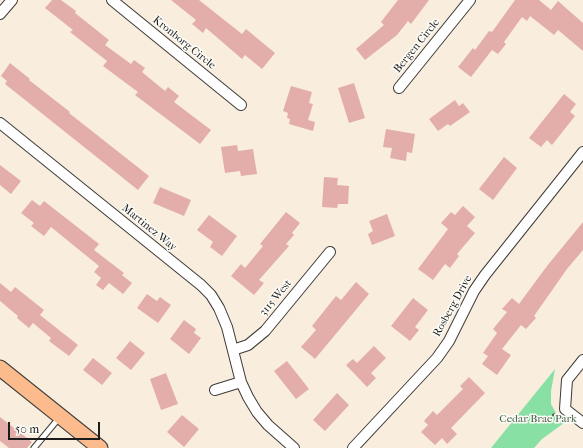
<!DOCTYPE html>
<style>
body{margin:0}
#map{position:relative;width:583px;height:448px;overflow:hidden;background:#f9eddd;font-family:"IM FELL French Canon",serif}
canvas{display:block}
.scale{position:absolute;left:8px;top:422px;width:92px;height:18px;box-sizing:border-box;border:2px solid #1c1c1c;border-top:0;padding-left:5px;font-size:12px;line-height:14px;white-space:nowrap;color:#1c1c1c;-webkit-text-stroke:3px #fdfcf7;paint-order:stroke}
</style>
<div id="map">
<canvas width="583" height="448"></canvas>
<div class="scale">50 m</div>
</div>
<script>
const ctx = document.querySelector('canvas').getContext('2d');
ctx.lineJoin = 'round';
function fill(path, color) { ctx.fillStyle = color; ctx.fill(path, 'evenodd'); }
const toPath = rows => new Path2D(rows.map(r => 'M' + r).join(''));
function trace(path, color, width, dash) { ctx.strokeStyle = color; ctx.lineWidth = width; ctx.lineCap = dash ? 'butt' : 'round'; ctx.setLineDash(dash || []); ctx.stroke(path); }
function write(font, color, halo, rows, align = 'center') {
  ctx.font = font + ' "IM FELL French Canon",serif'; ctx.lineWidth = 3; ctx.setLineDash([]); ctx.textBaseline = 'middle'; ctx.strokeStyle = halo; ctx.fillStyle = color; for (const [text, x, y, turn = 0] of rows) {
    ctx.save(); ctx.translate(x, y); ctx.rotate((+turn || 0) * Math.PI / 180); ctx.textAlign = isNaN(turn) ? turn : align; if (halo) ctx.strokeText(text, 0, 0); ctx.fillText(text, 0, 0); ctx.restore();
  }
}
fill(toPath([
 [555,369,551,391,551,404,559,419,564,423,542,439,534,448,491,448]
]), '#88e0a4');
fill(toPath([
 [52,0,61,0,76,11,75,13,109,40,105,45,131,64,134,60,145,68,142,72,165,91,168,87,179,96,174,102,211,130,200,144,135,95,138,92,103,66,107,61,70,32,73,30,45,8],
 [171,0,199,0,242,34,246,29,275,53,262,69,245,55,242,59,206,28,203,33,192,24,196,20],
 [398,0,429,0,411,24,408,21,397,35,365,60,356,49,384,25,381,22],
 [515,0,539,0,551,10,558,1,583,23,583,51,558,30,554,35,530,16,527,21,522,17,504,42,506,44,498,54,492,50,471,77,458,67,473,48,475,50,489,31,492,32],
 [10,63,30,79,29,80,70,112,69,113,149,176,138,190,5,84,7,81,1,76],
 [354,83,365,118,349,123,338,88],
 [291,86,312,92,309,103,313,104,308,120,315,122,313,131,289,124,290,119,287,118,288,113,283,111],
 [564,94,576,104,570,112,575,116,552,145,547,140,541,147,529,138],
 [455,100,459,106,463,103,470,112,450,126,448,124,438,131,429,119],
 [386,129,415,134,412,153,407,152,406,161,390,158,392,148,383,147],
 [237,145,238,151,253,149,257,174,241,176,240,171,225,173,221,147],
 [504,157,517,168,493,200,479,189],
 [0,165,21,181,11,194,0,185],
 [324,177,338,178,337,185,349,186,348,204,338,204,337,208,322,207],
 [160,187,191,200,184,216,153,203],
 [32,200,40,206,44,201,99,244,94,250,124,273,122,275,132,283,123,294,109,283,103,290,96,285,101,278,94,272,99,266,51,227,44,236,31,226,34,223,21,213],
 [463,206,475,217,467,226,475,233,457,254,459,256,450,268,445,264,433,280,418,269,448,229,441,223,451,212,455,215],
 [286,212,300,223,292,233,294,235,286,244,289,246,259,280,264,283,254,295,231,276,241,264,245,268,263,246,260,244],
 [387,214,395,236,372,245,368,234,373,231,369,221],
 [209,215,237,236,222,256,210,247,213,242,197,230],
 [583,222,583,250,567,269,534,316,536,318,526,329,521,325,502,349,511,355,497,375,482,364,488,356,483,353,497,333,493,329,507,312,502,309,512,298,519,304,547,266],
 [356,282,369,294,315,359,301,347,316,330,312,326,336,296,341,300],
 [0,283,11,292,15,287,44,310,40,315,78,345,69,356,49,341,51,338,33,323,29,328,17,318,18,316,0,301],
 [147,294,157,301,160,297,171,305,158,323,137,308],
 [413,298,428,310,415,327,419,330,410,341,391,326],
 [184,320,196,329,194,333,201,338,189,354,170,339],
 [130,341,145,353,131,370,116,358],
 [374,346,386,358,371,373,376,378,367,387,346,365,353,359,357,363],
 [93,358,112,373,102,385,83,370],
 [287,361,309,389,296,399,274,371],
 [166,373,178,404,161,410,150,379],
 [469,377,485,393,451,428,457,434,447,444,442,438,435,445,421,432,428,425,424,421,433,411,437,415,463,389,460,386],
 [337,393,349,405,325,431,313,420],
 [182,415,199,429,184,447,167,432],
 [0,417,32,442,27,448,9,448,0,441]
]), '#e3aeaa');
const lane = toPath([
 [34,448,59,418]
]);
const street = toPath([
 [112,0,241,105],
 [0,14,12,0],
 [399,88,470,0],
 [0,123,201,285,211,295,219,308,227,327,241,382,248,397,257,412,268,425,294,448],
 [233,350,248,345,265,331,330,252],
 [583,360,567,380,565,409,583,423],
 [215,390,241,382],
 [353,448,437,358,449,341,474,291,485,275,583,152]
]);
const primary = toPath([
 [0,368,100,448]
]);
trace(lane, '#3d3b39', 7);
trace(street, '#3d3b39', 12);
trace(primary, '#3d3b39', 17);
trace(toPath([
 [547,418,555,414]
]), '#3d3b39', 2, [3, 3]);
trace(lane, '#fff', 5);
trace(street, '#fff', 10);
trace(primary, '#fbbb8c', 15);
write('11px', '#1c1c1c', '#fdfcf7', [
 ["Kronborg Circle",184,43,39],
 ["Bergen Circle",417,46,-51],
 ["Martinez Way",149,228,39],
 ["3115 West",276,298,-50],
 ["Rosberg Drive",453,306,-61]
]);
write('11px', '#42614c', '#fdfcf7', [
 ["Cedar Brae Park",538,419]
]);
</script>
